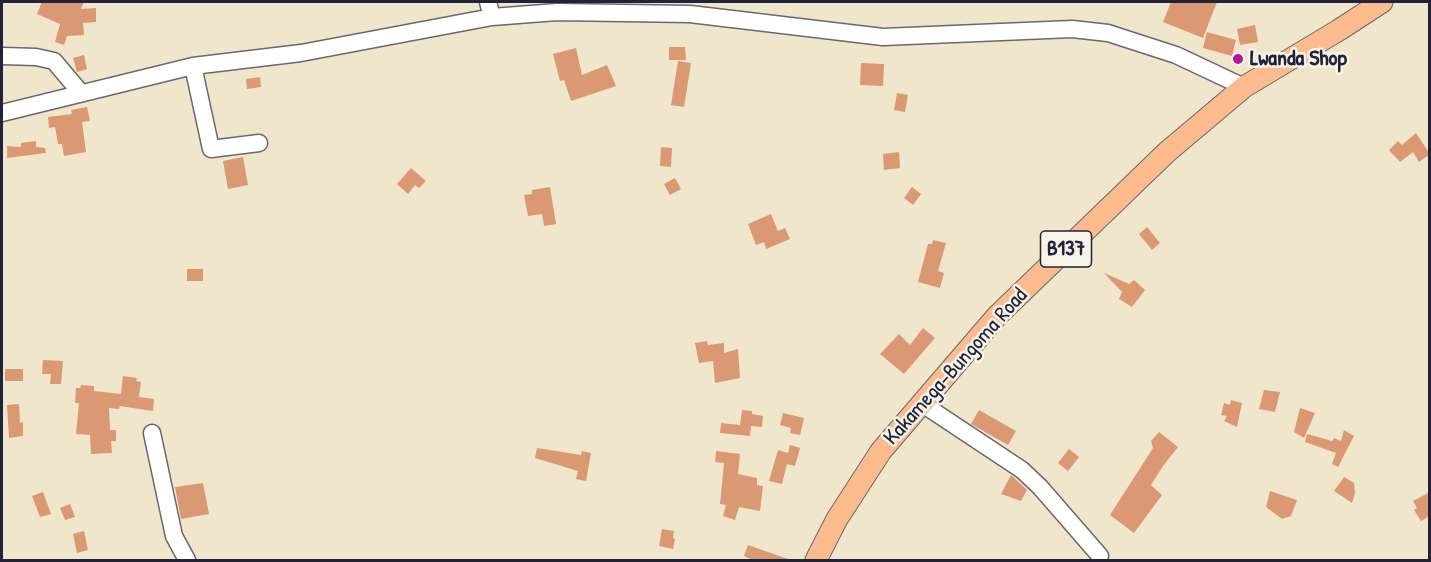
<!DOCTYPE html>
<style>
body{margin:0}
#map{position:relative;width:1431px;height:562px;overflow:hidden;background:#f0e6cb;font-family:"Patrick Hand",sans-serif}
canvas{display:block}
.frame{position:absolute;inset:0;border:3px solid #22223b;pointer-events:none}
</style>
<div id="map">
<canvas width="1431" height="562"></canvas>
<div class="frame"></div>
</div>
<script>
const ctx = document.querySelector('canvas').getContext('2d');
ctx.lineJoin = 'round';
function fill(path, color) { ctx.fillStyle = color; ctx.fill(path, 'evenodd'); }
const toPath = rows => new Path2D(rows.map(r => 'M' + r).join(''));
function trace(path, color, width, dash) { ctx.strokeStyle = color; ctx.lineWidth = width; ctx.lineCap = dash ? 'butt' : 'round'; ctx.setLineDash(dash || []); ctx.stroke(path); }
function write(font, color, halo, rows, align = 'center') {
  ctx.font = font + ' "Patrick Hand",sans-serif'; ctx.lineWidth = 5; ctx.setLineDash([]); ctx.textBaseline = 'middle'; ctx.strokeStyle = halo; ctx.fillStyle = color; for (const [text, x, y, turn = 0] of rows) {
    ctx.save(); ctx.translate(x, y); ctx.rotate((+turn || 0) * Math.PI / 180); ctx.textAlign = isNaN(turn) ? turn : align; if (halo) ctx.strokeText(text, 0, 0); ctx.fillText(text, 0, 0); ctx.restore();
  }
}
fill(toPath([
 [42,2,84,2,81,9,96,8,96,22,83,23,84,35,67,36,64,45,55,42,60,24,37,14],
 [1171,2,1217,2,1203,38,1163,22],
 [1255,25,1258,42,1240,45,1237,29],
 [1207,32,1236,40,1232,56,1203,48],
 [669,47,685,47,686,60,669,60],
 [576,48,582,75,607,65,616,86,571,101,564,80,560,81,553,54],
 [84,55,87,69,77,72,73,58],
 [678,61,691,63,684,107,671,105],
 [861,63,884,64,883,86,860,85],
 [260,77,261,87,247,89,246,79],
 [897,93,908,95,905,112,894,110],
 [87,107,90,121,82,122,86,152,64,156,62,144,58,144,55,127,49,128,48,117,72,114,71,110],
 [1416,133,1430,154,1419,162,1413,152,1400,162,1389,150,1398,141,1402,145],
 [36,141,36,147,45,148,46,153,7,158,7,146,21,147,21,143],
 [661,147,672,148,671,167,660,166],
 [899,152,900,168,884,170,883,154],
 [243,157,248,185,228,189,223,161],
 [411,168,426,181,419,188,415,185,408,194,397,184],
 [675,178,681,189,670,195,664,184],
 [550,187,556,224,544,226,542,214,528,216,524,195,532,194,532,190],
 [912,187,921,194,913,205,904,198],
 [771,214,778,231,785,228,790,239,766,249,764,242,756,245,748,224],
 [1147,227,1160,243,1152,250,1139,234],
 [933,240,946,243,938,271,944,273,940,288,918,282,928,244,932,244],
 [187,269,203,269,203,281,187,281],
 [1104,273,1129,284,1134,280,1145,290,1132,307,1119,299,1122,292],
 [923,328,935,338,904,374,880,354,899,334,910,345],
 [707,341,708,345,724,343,724,353,738,349,740,378,715,383,713,361,699,363,695,343],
 [43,360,63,361,61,384,50,384,51,374,42,374],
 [5,369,23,369,23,381,5,381],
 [123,376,137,378,136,381,141,382,139,397,154,399,153,411,120,406,119,409,109,408,110,430,116,430,116,441,111,441,112,453,91,454,90,435,76,434,79,403,75,403,76,388,80,388,81,385,94,386,94,391,121,394],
 [1264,390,1280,392,1275,412,1259,409],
 [1231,400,1242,403,1237,427,1224,421,1227,416,1221,415,1224,403,1230,405],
 [19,404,20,423,23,422,23,436,9,438,7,405],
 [1300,408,1315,413,1304,438,1294,432],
 [742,410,752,411,752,414,763,416,762,427,751,426,750,436,720,433,721,423,740,425],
 [979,410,1016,431,1008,445,971,424],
 [783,413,804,418,800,435,790,433,791,428,780,425],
 [1344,430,1354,436,1338,467,1332,464,1336,453,1305,442,1307,434,1332,441,1334,438,1341,441],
 [1159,432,1178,447,1163,466,1151,485,1162,495,1134,533,1110,515,1153,448,1151,441],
 [790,445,800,448,795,466,787,464,782,484,769,481,778,450,788,453],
 [537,448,581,455,582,451,591,453,586,481,576,479,578,471,535,458],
 [1069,449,1079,457,1068,471,1058,463],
 [716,451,740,454,738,474,757,478,757,485,763,486,760,511,739,507,735,520,723,516,726,505,720,504,724,463,715,462],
 [1011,475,1027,490,1021,501,1001,494],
 [1344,477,1354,483,1355,493,1352,503,1334,491],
 [203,483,209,514,181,519,175,487],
 [1270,491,1297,500,1291,516,1282,519,1266,507],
 [43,492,51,514,40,517,32,496],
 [1430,492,1430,516,1421,521,1414,510,1417,508,1413,501],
 [70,504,75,517,65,520,60,508],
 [662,529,674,531,673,538,675,539,673,549,659,546],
 [84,531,88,550,77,553,73,534],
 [748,545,788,559,787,561,755,561,744,556]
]), '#da9973');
const minor = toPath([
 [488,2,492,17],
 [2,56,36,57,54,61,81,93],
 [193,66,211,149,259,143],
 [2,113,193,66,301,53,492,17,557,12,690,14,883,37,1072,29,1108,33,1176,55,1244,87],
 [921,403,1022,470,1040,487,1100,556],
 [152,433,174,536,187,560]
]);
const major = toPath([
 [816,560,837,519,881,451,997,316,1167,152,1244,87,1339,30,1382,2]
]);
trace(minor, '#6a676d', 19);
trace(major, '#6a676d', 23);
trace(minor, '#fff', 16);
trace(major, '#fbbb8c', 21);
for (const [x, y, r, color] of [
 [1238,59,6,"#b5179e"]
]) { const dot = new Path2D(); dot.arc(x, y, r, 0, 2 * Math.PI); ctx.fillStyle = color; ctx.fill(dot); trace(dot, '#f7f3e8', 2); }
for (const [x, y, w] of [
 [1066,249,51]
]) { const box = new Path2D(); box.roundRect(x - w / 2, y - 18, w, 36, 4.5); ctx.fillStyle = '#f7f3e8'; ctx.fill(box); trace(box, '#22223b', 1.5); }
write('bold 21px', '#22223b', null, [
 ["B137",1066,249]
]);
write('bold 22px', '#22223b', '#f7f3e8', [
 ["Lwanda Shop",1250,59]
], 'left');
write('22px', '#22223b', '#f7f3e8', [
 ["Kakamega-Bungoma Road",956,367,-48]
]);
</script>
